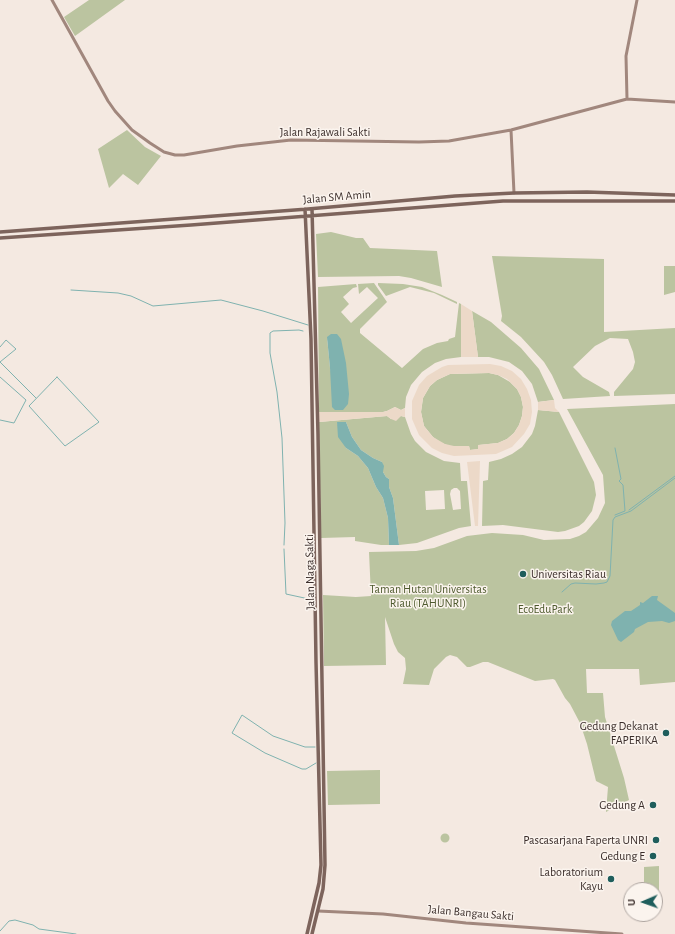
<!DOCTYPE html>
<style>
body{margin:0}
#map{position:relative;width:675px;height:934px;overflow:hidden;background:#f4e9e1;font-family:"Alegreya Sans",sans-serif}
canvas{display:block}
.north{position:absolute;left:623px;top:882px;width:40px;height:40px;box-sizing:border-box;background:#fbf4ee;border:1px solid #aea5a0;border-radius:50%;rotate:268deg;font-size:11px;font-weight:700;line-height:16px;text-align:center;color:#3b2e2b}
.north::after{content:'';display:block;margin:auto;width:14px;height:18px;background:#1f5e5c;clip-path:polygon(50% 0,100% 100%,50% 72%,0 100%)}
</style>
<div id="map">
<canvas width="675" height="934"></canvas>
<div class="north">U</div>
</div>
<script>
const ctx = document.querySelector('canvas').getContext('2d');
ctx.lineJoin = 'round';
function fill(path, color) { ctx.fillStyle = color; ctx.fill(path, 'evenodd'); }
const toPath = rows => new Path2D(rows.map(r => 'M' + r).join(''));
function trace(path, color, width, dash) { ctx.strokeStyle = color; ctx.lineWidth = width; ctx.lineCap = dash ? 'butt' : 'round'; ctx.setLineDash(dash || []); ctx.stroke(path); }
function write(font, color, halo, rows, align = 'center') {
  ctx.font = font + ' "Alegreya Sans",sans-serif'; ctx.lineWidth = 3; ctx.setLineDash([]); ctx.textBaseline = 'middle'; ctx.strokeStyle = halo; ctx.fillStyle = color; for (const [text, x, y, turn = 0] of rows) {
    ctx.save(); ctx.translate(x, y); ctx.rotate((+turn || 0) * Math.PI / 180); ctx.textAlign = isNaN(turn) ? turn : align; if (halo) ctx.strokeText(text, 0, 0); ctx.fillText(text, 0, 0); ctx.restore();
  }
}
fill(toPath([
 [89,0,125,0,75,36,64,17],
 [127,130,145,147,161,156,138,185,123,174,109,188,98,149],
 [331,232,356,238,363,238,370,248,437,251,442,287,411,278,399,276,318,277,316,234],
 [492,256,604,259,604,332,675,328,675,394,614,396,614,392,633,369,635,362,633,352,628,339,610,338,595,346,573,367,583,377,609,392,610,396,563,399,552,375,544,362,521,337,501,321,502,316],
 [664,266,675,266,675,292,664,295],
 [374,283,387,302,360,329,360,333,402,368,423,349,437,343,448,341,449,339,455,337,459,303,461,304,461,357,446,359,435,363,422,372,411,385,406,397,405,408,401,410,395,407,387,411,383,412,319,412,318,287,356,284,357,287,353,288,343,297,349,304,341,312,351,323,378,298,367,287,359,294,358,284],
 [327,337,343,410,330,368],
 [378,283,403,284,422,287,442,295,457,302,457,304,434,293,410,287,386,296,378,285],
 [472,311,491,322,521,348,539,369,554,400,538,402,532,384,522,371,509,362,489,357,478,357],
 [489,373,498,375,510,382,517,389,521,397,523,407,522,416,519,425,514,433,507,439,498,443,479,445,479,449,470,450,469,446,450,446,441,443,433,437,424,426,421,412,423,398,430,386,437,380,450,374],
 [675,404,675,682,640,685,639,669,586,669,587,693,603,693,605,717,624,778,629,800,606,812,608,787,596,781,587,744,580,723,570,704,565,698,555,680,553,679,535,681,488,662,483,662,470,667,467,667,457,657,450,655,446,657,434,669,429,685,403,684,406,669,405,658,398,652,394,644,385,617,386,665,324,666,323,595,356,597,371,596,369,552,416,551,434,548,467,536,492,533,523,535,544,540,570,539,579,536,586,532,598,518,605,503,603,475,567,409],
 [538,410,559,412,594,482,596,495,592,511,584,522,579,526,565,531,558,532,503,525,482,526,483,481,488,480,489,462,501,459,512,454,522,447,532,434,535,426],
 [387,416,391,419,401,416,405,417,411,434,415,441,426,452,444,461,460,463,461,481,467,481,471,526,459,528,417,543,399,545,393,498,389,487,389,479,386,477,383,472,382,462,373,458,361,450,352,437,346,422,337,422,346,448,358,456,368,468,376,487,383,498,388,518,389,545,381,545,355,541,355,537,321,538,319,422],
 [454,488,457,488,460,491,461,509,453,510,450,494,451,490],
 [444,490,445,509,426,510,425,491],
 [380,770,380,804,328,805,327,771],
 '440.5 838a4.5 4.5 0 1 1 9 0a4.5 4.5 0 1 1-9 0Z',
 [659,866,659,905,655,904,655,890,644,890,644,867]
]), '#bbc4a0');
fill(toPath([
 [461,304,472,311,478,357,461,357],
 [490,364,501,366,512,371,521,379,527,389,531,400,532,412,530,424,524,434,512,447,496,454,454,456,442,453,432,448,419,435,412,419,412,401,419,385,427,376,442,367,448,365],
 [489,373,498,375,507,379,517,389,521,397,523,407,522,416,519,425,514,433,507,439,498,443,478,445,478,449,470,450,469,446,454,446,445,444,433,437,424,426,421,412,423,398,430,386,437,380,450,374],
 [554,400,555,408,559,412,538,410,538,402],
 [395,407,401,410,405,408,405,417,401,416,396,421,391,419,387,416,319,422,319,412,383,412,387,411],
 [480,461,478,526,475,526,467,462]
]), '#ecd9c8');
fill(toPath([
 [331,334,337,334,341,339,346,363,349,394,348,404,343,410,335,410,332,407,330,368,327,337],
 [337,422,346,422,352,437,361,450,373,458,382,462,384,466,383,472,386,477,389,479,389,487,393,498,399,545,389,545,388,518,383,498,376,487,368,468,358,456,346,448,338,437],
 [652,596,658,596,657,600,675,613,675,621,669,623,662,621,648,622,635,629,634,632,621,642,618,640,611,625,612,621,625,611,631,611,640,605,640,602,643,603]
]), '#7fb2af');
trace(toPath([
 [71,290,118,293,131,296,153,306,221,300,263,311,308,325],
 [0,347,6,340,16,349,0,362],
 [0,362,36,398],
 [0,377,26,400,14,423,0,420],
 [57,377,99,422,65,446,29,406,57,377],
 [629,510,675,476],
 [615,515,625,511,623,485,619,481,621,479,615,448],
 [284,545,285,523,282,438,277,392,270,353,270,333,273,331,299,330,303,331],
 [284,549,286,594,309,599],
 [562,592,571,584,575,583,596,584,604,583,607,582,610,576,613,520,615,517,631,511,675,478],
 [315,747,305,747,273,736,242,715,232,733,265,753,302,769,306,769,316,763],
 [0,931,9,921,15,920,33,925,39,929,76,934]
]), '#7fb2af', 1);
trace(toPath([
 [52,0,108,101,115,111,132,130,150,143,164,152,175,155,184,155,237,146,291,140,419,142,449,141,511,130,627,99,675,102],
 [627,99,626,56,637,0],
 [511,130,514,193],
 [318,911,383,914,466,923,622,934]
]), '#a1877d', 3);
trace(toPath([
 [305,209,311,339,316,662,321,865,319,883,307,934],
 [312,209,318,434,325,865,323,889,312,934],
 [0,232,308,209,455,196,514,193,587,192,675,195],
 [0,238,191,225,503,201,675,201]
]), '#7d645c', 3.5);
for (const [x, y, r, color] of [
 [523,574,4,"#1f5e5c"],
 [666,733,4,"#1f5e5c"],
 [653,805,4,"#1f5e5c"],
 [656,840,4,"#1f5e5c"],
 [653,856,4,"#1f5e5c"],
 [611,879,4,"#1f5e5c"]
]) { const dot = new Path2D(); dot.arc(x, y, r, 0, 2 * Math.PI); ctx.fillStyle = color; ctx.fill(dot); trace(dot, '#fbf4ee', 1.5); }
write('12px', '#3b2e2b', '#fbf4ee', [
 ["Jalan Rajawali Sakti",325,132],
 ["Jalan SM Amin",337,197,-5],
 ["Jalan Naga Sakti",310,572,-91],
 ["Jalan Bangau Sakti",471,913,5]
]);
write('12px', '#3b2e2b', '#fbf4ee', [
 ["Universitas Riau",531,574,"left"],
 ["Gedung Dekanat",658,726],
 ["FAPERIKA",658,740],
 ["Gedung A",645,805],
 ["Pascasarjana Faperta UNRI",648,840],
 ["Gedung E",645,856],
 ["Laboratorium",603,872],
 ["Kayu",603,886]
], 'right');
write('12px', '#4e5a2e', '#fbf4ee', [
 ["Taman Hutan Universitas",428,589],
 ["Riau (TAHUNRI)",428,603],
 ["EcoEduPark",545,609]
]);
</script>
